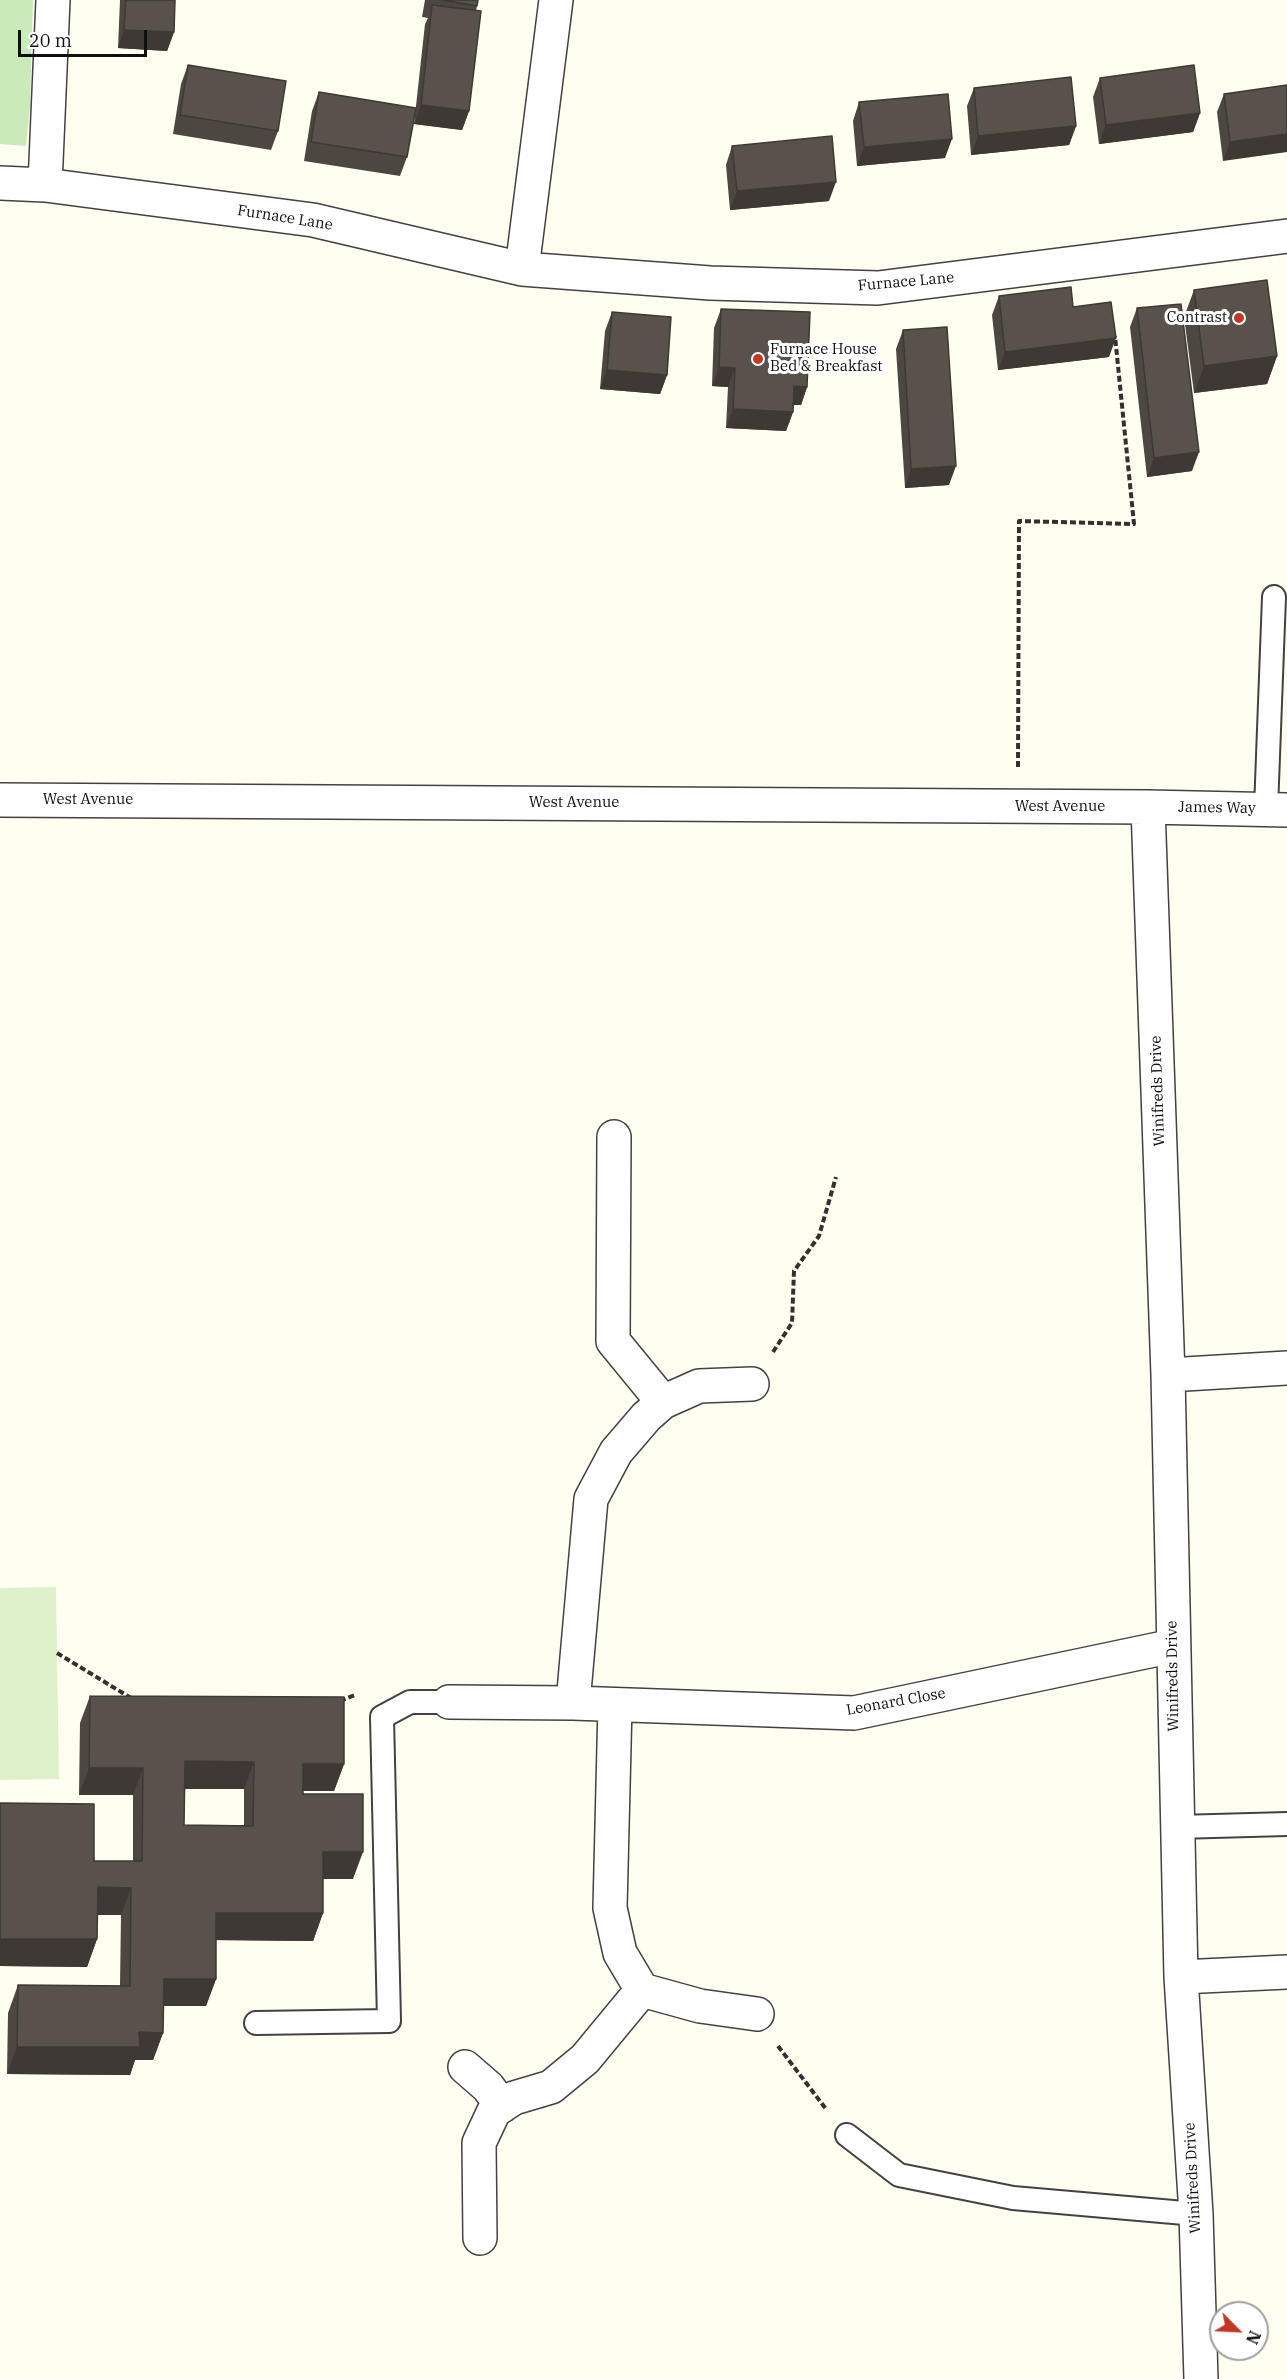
<!DOCTYPE html>
<style>
body{margin:0}
#map{position:relative;width:1287px;height:2379px;overflow:hidden;background:#fffff1;font-family:"IBM Plex Serif",serif}
canvas{display:block}
.north{position:absolute;left:1209px;top:2301px;width:60px;height:60px;box-sizing:border-box;background:#fff;border:2px solid #9f9f9f;border-radius:50%;rotate:114deg;font-size:16px;font-weight:700;line-height:24px;text-align:center;color:#0f0f0f}
.north::after{content:'';display:block;margin:auto;width:21px;height:27px;background:#c23824;clip-path:polygon(50% 0,100% 100%,50% 72%,0 100%)}
.scale{position:absolute;left:18px;top:30px;width:129px;height:27px;box-sizing:border-box;border:3px solid #0f0f0f;border-top:0;padding-left:8px;font-size:18px;line-height:21px;white-space:nowrap;color:#0f0f0f;-webkit-text-stroke:4px #fff;paint-order:stroke}
</style>
<div id="map">
<canvas width="1287" height="2379"></canvas>
<div class="north">N</div>
<div class="scale">20 m</div>
</div>
<script>
const ctx = document.querySelector('canvas').getContext('2d');
ctx.lineJoin = 'round';
function fill(path, color) { ctx.fillStyle = color; ctx.fill(path, 'evenodd'); }
const toPath = rows => new Path2D(rows.map(r => 'M' + r).join(''));
function trace(path, color, width, dash) { ctx.strokeStyle = color; ctx.lineWidth = width; ctx.lineCap = dash ? 'butt' : 'round'; ctx.setLineDash(dash || []); ctx.stroke(path); }
function write(font, color, halo, rows, align = 'center') {
  ctx.font = font + ' "IBM Plex Serif",serif'; ctx.lineWidth = 6; ctx.setLineDash([]); ctx.textBaseline = 'middle'; ctx.strokeStyle = halo; ctx.fillStyle = color; for (const [text, x, y, turn = 0] of rows) {
    ctx.save(); ctx.translate(x, y); ctx.rotate((+turn || 0) * Math.PI / 180); ctx.textAlign = isNaN(turn) ? turn : align; if (halo) ctx.strokeText(text, 0, 0); ctx.fillText(text, 0, 0); ctx.restore();
  }
}
fill(toPath([
 [0,0,33,0,30,106,26,146,0,144]
]), '#caeab9');
fill(toPath([
 [56,1587,59,1779,0,1780,0,1588]
]), '#def1cb');
const lane = toPath([
 [1266,809,1274,597],
 [1177,1827,1287,1824],
 [256,2023,389,2021,382,1717,410,1702,449,1702],
 [847,2135,899,2175,1013,2198,1196,2214]
]);
const street = toPath([
 [0,183,45,185,313,220,522,269,710,283,878,288,1287,236],
 [45,185,53,0],
 [522,269,556,0],
 [0,800,1148,807,1287,810],
 [1148,807,1168,1375,1181,1977,1196,2214,1201,2379],
 [614,1137,613,1341,663,1402],
 [1168,1375,1287,1368],
 [449,1702,573,1703,854,1713,1173,1646],
 [573,1703,591,1499,616,1452,646,1417,663,1402,699,1386,752,1384],
 [615,1705,610,1908,620,1953,642,1990,700,2006,757,2014],
 [1181,1977,1287,1972],
 [465,2067,488,2087,502,2106],
 [480,2238,479,2143,494,2111,514,2098,551,2087,585,2059,642,1990]
]);
trace(lane, '#424242', 26);
trace(street, '#424242', 36);
trace(toPath([
 [1018,767,1019,521,1134,524,1115,336],
 [773,1352,792,1323,794,1271,819,1236,836,1177],
 [57,1653,131,1698],
 [340,1701,355,1695],
 [778,2046,826,2109]
]), '#313131', 4, [6, 3]);
trace(lane, '#fff', 22);
trace(street, '#fff', 33);
fill(toPath([
 [120,0,175,0,174,32,167,51,118,48],
 [425,0,478,0,476,11,469,111,462,130,414,124,425,24,428,18,422,17],
 [188,65,278,131,271,150,173,134,181,84],
 [1100,78,1200,113,1193,132,1099,144,1093,97],
 [1287,85,1223,161,1217,112,1224,94],
 [974,88,1076,126,1069,145,971,155,967,106],
 [319,92,407,157,400,176,304,161,312,111],
 [859,102,945,158,857,166,853,121],
 [732,146,829,201,730,210,726,165],
 [1194,290,1277,356,1267,384,1194,393,1184,317],
 [999,296,1073,307,1109,357,998,370,992,315],
 [1137,308,1192,471,1147,477,1130,327],
 [721,309,807,387,801,405,793,405,793,412,786,431,726,428,728,387,712,386,714,328],
 [612,312,667,375,660,394,600,389,605,331],
 [903,330,949,485,905,488,896,349],
 [90,1696,344,1764,334,1791,303,1791,303,1794,353,1879,323,1879,323,1913,313,1941,216,1940,216,1979,206,2006,164,2006,163,2033,153,2060,135,2060,130,2075,7,2074,8,2013,18,1985,120,1986,121,1915,98,1915,97,1939,87,1967,0,1966,0,1803,94,1861,133,1861,133,1795,79,1795,80,1723],
 [185,1789,244,1789,244,1825,184,1825]
]), '#4c4740');
fill(toPath([
 [124,30,174,32,167,51,118,48],
 [421,105,469,111,462,130,414,124],
 [1200,113,1193,132,1099,144,1106,125],
 [1076,126,1069,145,971,155,978,136],
 [1287,134,1287,152,1223,161,1230,142],
 [952,139,945,158,857,166,864,147],
 [836,182,829,201,730,210,737,191],
 [1116,338,1109,357,998,370,1005,352],
 [1277,356,1267,384,1194,393,1204,366],
 [719,367,735,368,728,387,712,386],
 [607,370,667,375,660,394,600,389],
 [794,386,807,387,801,405,787,405],
 [733,409,793,412,786,431,726,428],
 [1199,452,1192,471,1147,477,1154,458],
 [956,466,949,485,905,488,911,469],
 [185,1761,254,1762,244,1789,175,1789],
 [303,1764,344,1764,334,1791,294,1791],
 [89,1768,143,1768,133,1795,79,1795],
 [323,1852,363,1852,353,1879,313,1879],
 [98,1887,131,1888,121,1915,88,1915],
 [216,1913,323,1913,313,1941,206,1940],
 [0,1939,97,1939,87,1967,0,1966],
 [164,1979,216,1979,206,2006,154,2006],
 [139,2032,163,2033,153,2060,135,2060,130,2075,7,2074,17,2047]
]), '#3e3934');
const building = toPath([
 [126,0,175,0,174,32,124,30,126,0],
 [442,0,478,0,477,6,442,0],
 [432,5,481,11,469,111,421,105,432,5],
 [188,65,286,81,278,131,180,115,188,65],
 [1194,65,1200,113,1106,125,1100,78,1194,65],
 [1071,77,1076,126,978,136,974,88,1071,77],
 [1287,85,1287,134,1230,142,1224,94,1287,85],
 [319,92,416,108,407,157,311,142,319,92],
 [948,94,952,139,864,147,859,102,948,94],
 [832,136,836,182,737,191,732,146,832,136],
 [1267,280,1277,356,1204,366,1194,290,1267,280],
 [1071,287,1073,307,1111,302,1116,338,1005,352,999,296,1071,287],
 [1181,304,1199,452,1154,458,1137,308,1181,304],
 [721,309,810,312,807,387,794,386,793,412,733,409,735,368,719,367,721,309],
 [612,312,671,317,667,375,607,370,612,312],
 [947,327,956,466,911,469,903,330,947,327],
 [90,1696,344,1697,344,1764,303,1764,303,1794,363,1794,363,1852,323,1852,323,1913,216,1913,216,1979,164,1979,163,2033,139,2032,140,2047,17,2047,18,1985,130,1986,131,1888,98,1887,97,1939,0,1939,0,1803,94,1804,94,1861,142,1861,143,1768,89,1768,90,1696],
 [185,1761,254,1762,253,1826,184,1825,185,1761]
]);
fill(building, '#58524b');
trace(building, '#3e3934', 1.5);
for (const [x, y, r, color] of [
 [1239,318,6,"#c23824"],
 [758,359,6,"#c23824"]
]) { const dot = new Path2D(); dot.arc(x, y, r, 0, 2 * Math.PI); ctx.fillStyle = color; ctx.fill(dot); trace(dot, '#fff', 2); }
write('15px', '#0f0f0f', '#fff', [
 ["Furnace Lane",285,218,9],
 ["Furnace Lane",906,282,-5],
 ["West Avenue",88,800],
 ["West Avenue",574,803],
 ["West Avenue",1060,807],
 ["James Way",1217,808,1],
 ["Winifreds Drive",1158,1091,-92],
 ["Winifreds Drive",1173,1676,-91],
 ["Leonard Close",896,1702,-10],
 ["Winifreds Drive",1193,2178,-93]
]);
write('15px', '#0f0f0f', '#fff', [
 ["Contrast",1227,318],
 ["Furnace House",770,350,"left"],
 ["Bed & Breakfast",770,367,"left"]
], 'right');
</script>
